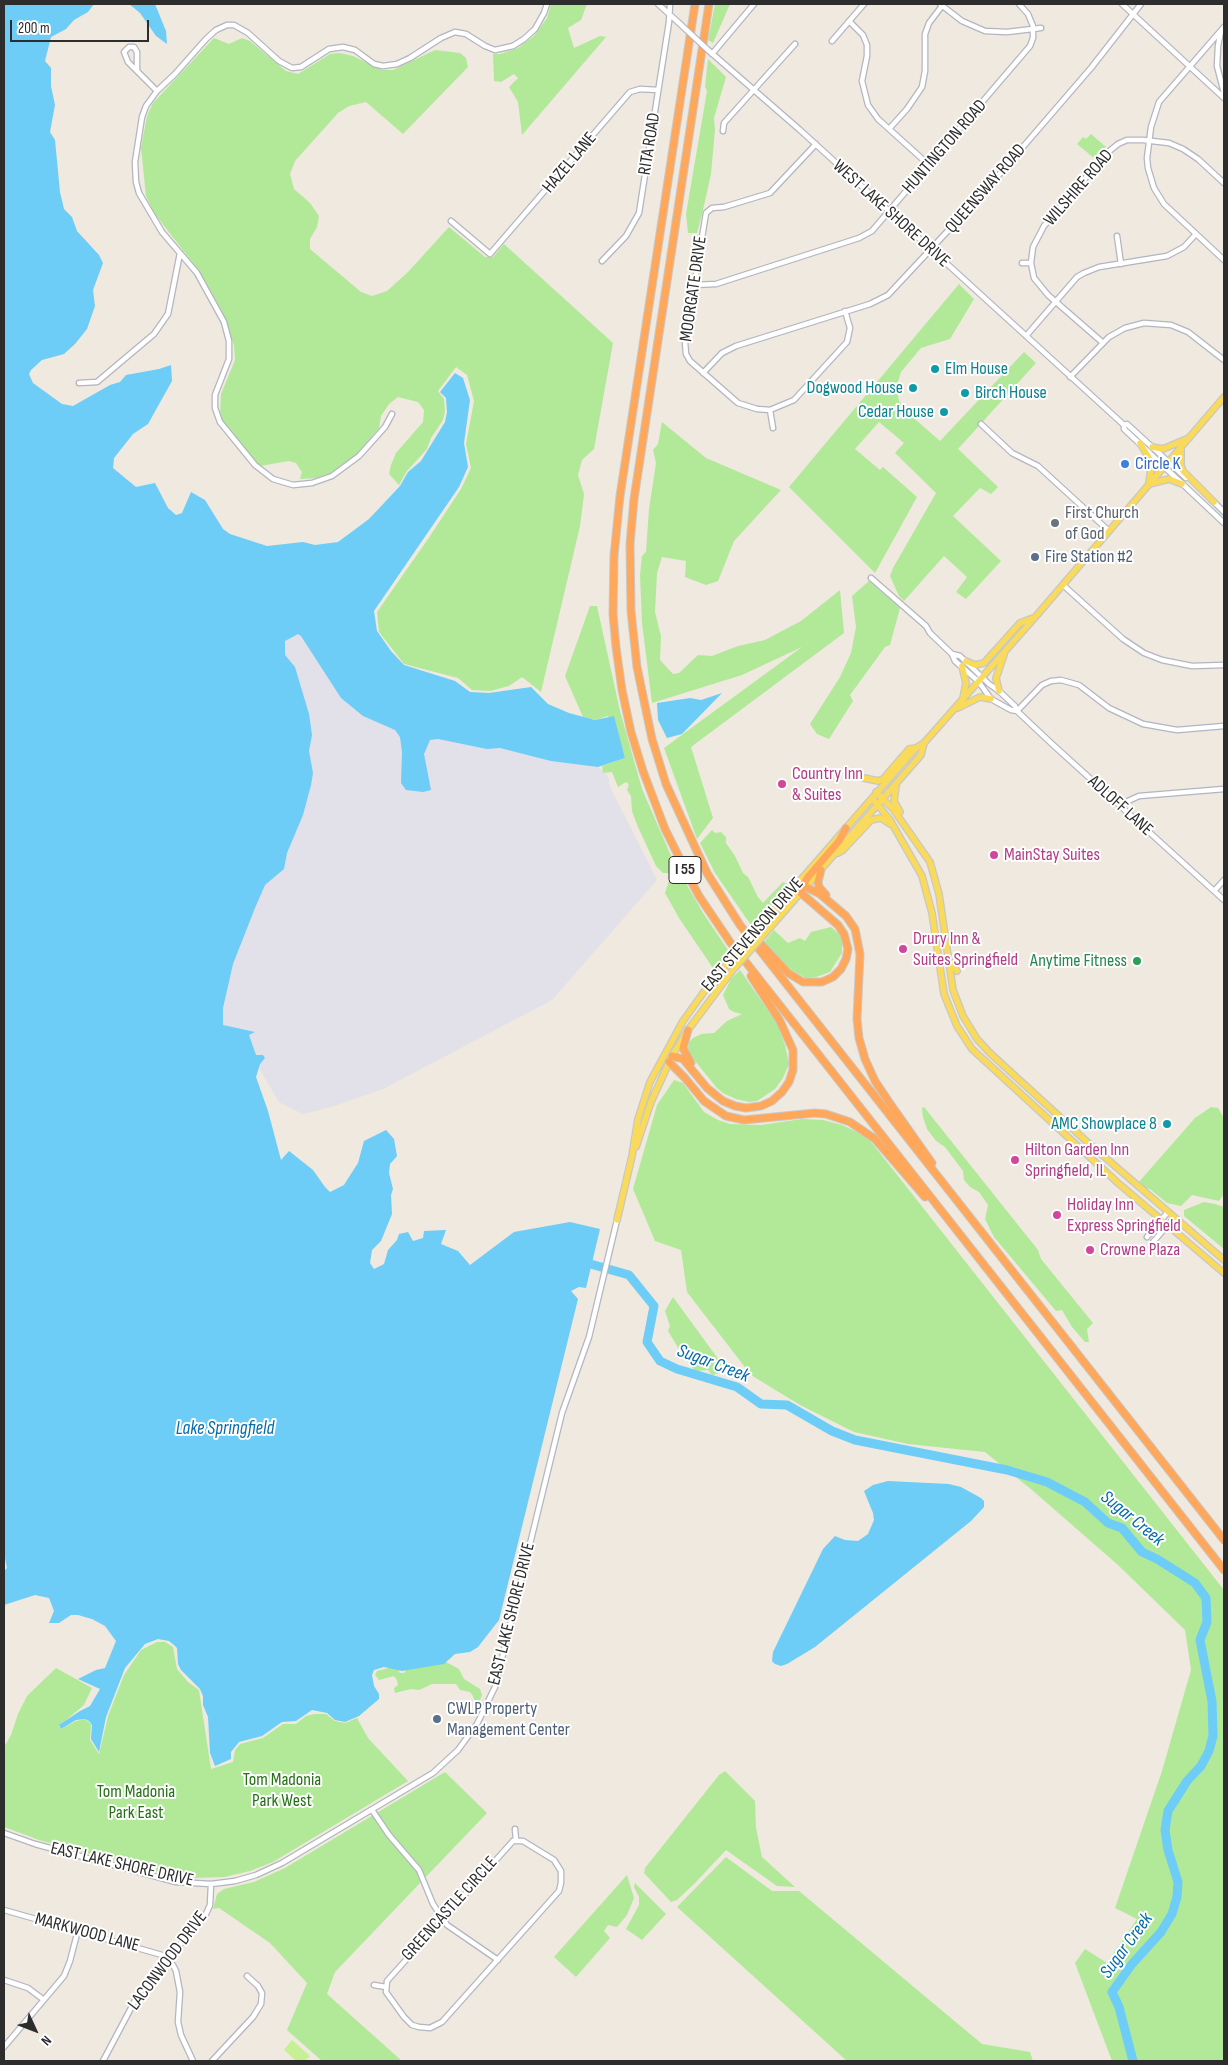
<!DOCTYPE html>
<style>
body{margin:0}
#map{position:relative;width:1228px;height:2065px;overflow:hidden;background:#efe9df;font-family:"Sofia Sans Condensed",sans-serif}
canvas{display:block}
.frame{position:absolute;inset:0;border:5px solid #2d2d2d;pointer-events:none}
.north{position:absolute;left:10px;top:2005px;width:50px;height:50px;-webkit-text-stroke:4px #fff;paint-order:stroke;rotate:133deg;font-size:14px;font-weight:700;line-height:20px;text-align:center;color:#2d2d2d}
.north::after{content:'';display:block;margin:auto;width:18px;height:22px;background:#2d2d2d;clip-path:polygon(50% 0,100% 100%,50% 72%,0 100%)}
.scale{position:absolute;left:10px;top:20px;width:139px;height:22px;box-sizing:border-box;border:2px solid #2d2d2d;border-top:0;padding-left:6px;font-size:15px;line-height:18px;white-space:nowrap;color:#2d2d2d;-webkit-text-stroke:4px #fff;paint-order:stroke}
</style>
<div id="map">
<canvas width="1228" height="2065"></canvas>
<div class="frame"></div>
<div class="north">N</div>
<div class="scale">200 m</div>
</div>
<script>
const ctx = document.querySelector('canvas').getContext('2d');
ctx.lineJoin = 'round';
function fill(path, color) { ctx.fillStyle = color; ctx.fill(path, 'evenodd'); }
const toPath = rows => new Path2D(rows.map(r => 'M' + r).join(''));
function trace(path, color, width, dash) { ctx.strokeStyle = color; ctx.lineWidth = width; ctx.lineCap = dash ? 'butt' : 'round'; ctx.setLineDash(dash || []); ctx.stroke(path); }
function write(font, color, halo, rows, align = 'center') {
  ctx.font = font + ' "Sofia Sans Condensed",sans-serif'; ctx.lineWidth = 4; ctx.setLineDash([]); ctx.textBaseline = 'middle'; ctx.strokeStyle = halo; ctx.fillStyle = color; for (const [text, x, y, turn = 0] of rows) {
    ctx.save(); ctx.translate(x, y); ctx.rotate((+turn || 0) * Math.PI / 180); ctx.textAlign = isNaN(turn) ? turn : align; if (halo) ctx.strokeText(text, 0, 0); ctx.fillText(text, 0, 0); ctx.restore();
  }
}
fill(toPath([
 [301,624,592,761,608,776,610,787,657,880,552,1000,383,1089,331,1107,303,1114,279,1102,252,1056,217,1028,273,643]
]), '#e2e0e8');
fill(toPath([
 [551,4,587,4,581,20,568,28,574,48,600,36,606,37,522,135,518,102,509,87,518,78,514,74,501,82,494,81,493,54,500,54,518,48,534,36,547,18],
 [715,4,730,4,713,43,708,40],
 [214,38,229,44,242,38,250,41,286,71,298,74,330,54,340,53,353,56,382,70,393,70,435,50,460,53,466,58,468,67,403,134,366,102,349,106,338,113,295,161,290,174,294,189,310,203,319,216,317,227,310,239,310,249,361,292,372,296,387,291,408,272,449,227,485,257,493,257,504,244,613,343,594,449,582,460,578,475,584,494,580,526,541,692,522,677,509,686,490,691,472,690,458,678,404,664,379,632,377,612,428,539,461,489,471,468,466,444,474,401,467,375,456,367,438,391,444,399,445,411,443,420,431,438,427,449,407,471,399,485,389,474,391,465,396,453,423,422,424,410,418,402,398,397,389,404,381,416,379,428,356,455,331,473,316,478,300,479,302,472,296,463,289,461,260,466,226,426,220,416,221,394,235,360,234,345,222,311,200,272,154,213,146,196,141,148,147,116,153,103],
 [708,59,726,77,714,118,715,129,711,174,703,210,697,233,688,233,686,214,707,91,705,87],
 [1091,134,1106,147,1095,159,1077,144,1083,137,1086,139],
 [959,284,974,299,950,339,921,348,901,372,896,388,899,401,908,413,940,441,1024,352,1036,363,958,449,998,487,991,494,980,488,953,516,1001,561,966,599,956,592,967,577,944,556,904,601,899,596,890,576,893,568,936,493,895,453,904,443,879,422,855,449,880,470,883,467,917,497,875,573,789,487],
 [662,422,706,458,781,490,734,541,718,581,706,585,685,577,686,561,662,557,657,573,655,612,661,636,660,660,673,674,679,673,698,655,712,656,738,646,765,640,801,621,840,590,844,633,691,747,713,818,697,839,664,748,802,647,742,675,652,703,642,623,640,575,642,556,646,552,649,509,656,463,653,450,658,444],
 [869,581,900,608,890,645,885,647,850,695,853,701,829,739,817,734,810,724,840,677,851,653,856,627,852,596],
 [590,606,597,606,620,711,642,789,675,865,669,873,663,873,656,866,638,827,632,811,631,796,627,790,629,784,626,782,618,787,612,772,603,773,602,766,625,758,620,741,608,716,595,720,583,717,565,676],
 [712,830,715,833,721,832,726,837,726,843,735,856,743,873,748,877,758,897,763,903,783,882,788,884,753,928,715,873,700,843],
 [678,869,703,913,730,953,715,971,679,918,665,893,670,878],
 [831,927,839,934,842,942,842,953,830,972,816,977,806,978,793,971,777,958,764,942,774,930,788,943,800,938,805,941,811,932],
 [740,970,778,1025,785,1045,789,1064,783,1078,775,1089,757,1101,749,1102,736,1099,723,1093,717,1088,691,1056,688,1048,689,1042,693,1038,701,1034,714,1033,727,1021,742,1014,734,1012,729,1009,723,995,731,979],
 [674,1080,683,1083,704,1112,718,1120,730,1124,761,1125,802,1119,823,1120,842,1125,862,1134,872,1143,1224,1590,1224,2061,1112,2061,1075,1963,1085,1949,1107,1963,1137,1919,1115,1908,1162,1771,1191,1670,1185,1630,1118,1565,1032,1490,985,1452,908,1444,854,1432,800,1405,751,1375,687,1292,681,1250,655,1241,633,1189,657,1105],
 [924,1107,1038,1250,1041,1259,1093,1323,1087,1329,1089,1342,1085,1342,1072,1327,1062,1310,1056,1311,994,1237,985,1219,988,1205,979,1192,970,1187,964,1180,963,1171,945,1147,936,1141,927,1129,923,1117,922,1108],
 [1211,1107,1218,1108,1224,1118,1224,1194,1219,1201,1192,1195,1181,1206,1167,1203,1150,1189,1144,1188,1138,1183,1195,1118],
 [1204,1202,1215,1204,1224,1207,1224,1249,1184,1216,1184,1210],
 [673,1297,727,1371,712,1375,708,1370,696,1371,689,1365,688,1359,682,1354,668,1331,670,1326,665,1311],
 [157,1642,165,1642,173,1647,177,1669,188,1682,199,1690,211,1769,233,1762,235,1750,240,1744,263,1738,283,1724,296,1724,306,1716,315,1714,326,1714,335,1721,345,1723,357,1718,368,1738,408,1781,273,1862,250,1871,224,1877,192,1878,165,1874,39,1840,4,1827,4,1747,11,1735,18,1714,27,1696,56,1668,92,1688,84,1705,59,1726,61,1729,76,1721,85,1719,89,1722,91,1725,90,1740,99,1754,108,1716,124,1675,141,1650],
 [444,1661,459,1669,464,1679,480,1689,482,1695,477,1708,473,1696,470,1692,460,1690,456,1684,432,1684,419,1690,411,1689,395,1693,394,1688,398,1685,397,1680,394,1676,379,1680,375,1675,377,1671,396,1666,400,1673,404,1673,408,1668],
 [725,1771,755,1801,756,1828,762,1857,795,1887,777,1886,726,1850,695,1883,677,1900,671,1902,644,1873,645,1868,719,1775],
 [445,1772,487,1813,335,1972,327,1994,402,2061,322,2061,287,2030,307,1983,270,1943,219,1908,213,1909,217,1894,224,1889,254,1882,285,1868],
 [726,1857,772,1891,799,1891,982,2044,1030,2052,1033,2061,847,2061,677,1907],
 [627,1875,634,1898,627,1915,617,1927,608,1925,604,1931,610,1938,576,1977,554,1957],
 [635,1883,666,1914,642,1940,626,1929,639,1905,639,1897,634,1887]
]), '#b1e999');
fill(toPath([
 [292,2040,310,2056,305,2061,296,2061,284,2050]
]), '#c6f094');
fill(toPath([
 [4,4,94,4,88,12,74,20,66,29,51,37,45,61,51,68,51,86,55,105,50,132,55,140,60,192,64,209,72,217,77,231,99,255,103,263,93,290,95,306,87,329,75,344,64,354,42,360,31,370,29,374,33,383,62,404,73,406,110,385,120,382,126,375,159,369,171,365,172,381,148,424,133,434,114,458,113,468,136,487,155,483,168,508,176,515,182,513,191,492,205,500,223,529,230,534,267,546,303,542,315,545,338,542,369,519,400,486,408,472,421,461,445,422,447,412,446,398,440,392,455,373,463,378,470,400,464,443,468,467,459,487,374,611,377,631,391,651,404,665,455,681,470,692,489,693,531,687,548,704,569,713,595,720,614,716,625,758,598,767,551,761,500,748,487,749,438,739,430,740,424,754,431,790,423,792,406,790,401,783,402,752,400,737,395,730,363,716,341,698,301,636,298,634,285,641,285,655,295,667,309,714,312,735,309,751,313,773,311,785,303,815,287,853,284,869,265,885,255,908,233,964,223,1008,223,1025,255,1032,249,1035,256,1055,263,1055,265,1058,260,1064,256,1077,268,1111,281,1160,289,1151,313,1170,325,1187,330,1192,344,1185,349,1177,358,1163,364,1141,386,1130,394,1139,397,1156,390,1164,389,1173,393,1189,391,1195,392,1214,381,1241,372,1250,370,1263,374,1269,384,1264,388,1250,397,1240,399,1234,408,1232,413,1241,423,1238,424,1231,446,1230,441,1244,458,1251,470,1265,514,1232,570,1222,600,1229,586,1288,579,1287,571,1291,578,1299,499,1620,478,1647,470,1652,455,1654,444,1664,402,1671,384,1667,374,1670,372,1675,374,1686,379,1694,379,1699,359,1716,345,1722,335,1720,327,1713,312,1710,296,1721,282,1722,262,1736,239,1742,231,1752,231,1759,215,1766,210,1753,208,1717,203,1705,203,1696,200,1689,181,1670,178,1664,177,1648,174,1645,169,1641,158,1639,145,1644,125,1668,106,1717,99,1752,91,1739,92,1725,89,1721,85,1719,76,1720,61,1729,59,1725,80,1711,90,1706,100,1689,78,1679,96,1670,105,1668,116,1641,105,1626,92,1619,78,1615,71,1615,59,1623,49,1623,54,1611,49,1598,35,1595,4,1605,4,1571,7,1568,4,1553],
 [129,4,155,4,166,31,167,44,156,36,140,13],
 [722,693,682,734,667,738,658,720,657,703,690,698,701,700],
 [888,1481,949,1484,961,1487,981,1498,984,1501,984,1507,971,1521,815,1647,787,1664,781,1666,775,1664,772,1661,773,1652,823,1549,835,1536,845,1540,858,1541,868,1534,874,1520,873,1513,864,1491,873,1485]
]), '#6dcdf7');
trace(toPath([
 [587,1263,629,1275,654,1306,647,1342,660,1361,677,1369,737,1387,761,1404,787,1405,832,1431,855,1440,1007,1470,1047,1482,1085,1502,1108,1523,1122,1528,1142,1552,1157,1559,1195,1583,1206,1598,1207,1622,1200,1640,1212,1701,1213,1736,1209,1751,1201,1766,1187,1781,1168,1811,1165,1830,1168,1850,1178,1882,1177,1897,1172,1914,1161,1932,1132,1964,1112,1992,1119,2007,1133,2061]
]), '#6dcdf7', 9);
const minor = toPath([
 [658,4,679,23],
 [940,4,962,21,985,31,1007,32,1041,28],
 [1122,4,1224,98],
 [849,21,863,35,867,45,867,56,862,81,868,105,878,119,929,165],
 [1224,27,1159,102,1151,127,1147,158,1148,168,1154,188,1164,204,1224,260],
 [1221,31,1218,46,1217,66,1224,93],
 [832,41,864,4],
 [708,50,800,130,1124,425,1124,429,1224,523],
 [712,54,754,4],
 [137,70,137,52,134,47,129,47,124,52,128,62,157,91],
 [889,129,907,109,922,87,925,71,925,34,929,23,942,6],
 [723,131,724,123,795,44],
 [816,144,770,193,724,207,712,208,706,213,685,342,686,354,690,361,738,403,757,409,770,410,794,400,847,342,850,328,845,311],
 [451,221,490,254,630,92,640,89,658,90],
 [1117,236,1121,264],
 [602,261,626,236,639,213,669,22,670,4],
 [1022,263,1031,263],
 [694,285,716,284,859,238,872,231,1030,46,1033,38,1033,26,1028,14,1019,4],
 [1026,336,1077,277,1084,273,1099,267,1167,256,1184,247,1196,234],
 [1102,342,1048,295,1034,278,1031,263,1033,247,1044,226,1107,153,1118,144,1127,140,1143,140,1169,143,1183,149,1198,159,1224,183],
 [703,373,722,353,736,346,870,304,888,295,985,191,1091,68,1141,4],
 [1070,377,1109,337,1125,328,1144,323,1171,325,1188,332,1224,360],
 [79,383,97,382,154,334,168,314,180,253],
 [770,410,773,428],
 [392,414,385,427,359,456,332,476,312,483,293,485,273,479,255,465,220,422,215,408,215,395,229,359,229,341,224,322,197,273,162,232,139,193,136,182,135,162,142,117,146,106,157,91,175,74,206,39,216,30,227,25,234,25,248,33,279,61,292,68,301,67,329,49,343,47,355,50,374,64,383,66,397,64,410,58,441,38,455,32,466,34,485,46,495,50,513,46,524,39,535,29,544,13,547,4],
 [981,424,1012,453,1038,466,1109,531],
 [1124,425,1127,424,1186,478],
 [1213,501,1224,512],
 [871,578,926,626,930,633,952,654,955,661,978,681,991,699,1011,710,1017,711],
 [1063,585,1123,639,1144,653,1162,660,1192,666,1224,665],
 [952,654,960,656,989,684,999,691,1015,706,1017,711,1051,743,1224,900],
 [1017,711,1042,685,1051,681,1061,680,1079,685,1109,708,1143,724,1177,730,1224,726],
 [1122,807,1128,801,1139,796,1224,789],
 [1214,891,1224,880],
 [1147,1237,1167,1213],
 [1153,1242,1174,1218],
 [372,1810,389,1835,419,1870,433,1904,447,1925,498,1960],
 [515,1829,516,1840],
 [4,1833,35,1844,176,1882,211,1884,235,1881,256,1875,282,1863,433,1773,458,1750,477,1724,495,1687,562,1413,589,1337,617,1220],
 [513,1841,523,1841,554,1860,561,1871,561,1883,559,1891,442,2022,430,2028,419,2027,412,2025,404,2017,386,1992,387,1981,513,1841],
 [4,1910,162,1955,173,1965,176,1971,180,1992,178,2022,181,2035,193,2061],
 [4,1980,28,1988,44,2000],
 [374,1985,386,1987],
 [4,2047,64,1976,70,1961,78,1930],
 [103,2061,139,1993,206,1914,210,1905,211,1884],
 [212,2061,253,2017,261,2004,262,1993,258,1986,247,1976]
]);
const major = toPath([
 [1140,443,1152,463,1149,482],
 [1152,447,1163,449,1189,438],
 [1181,447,1181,465,1183,471,1214,502],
 [1149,484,1169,479,1182,484],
 [966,661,975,665,984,663,1020,623,1033,618],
 [962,666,966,683,963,698],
 [999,691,996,678,1004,655],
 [958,708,980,697,991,699],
 [864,778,878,781,883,779,909,749,916,748],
 [896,786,894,801,900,812],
 [876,792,893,809,930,862,939,894,953,990,963,1016,977,1039,990,1053,1085,1140,1224,1260],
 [872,798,890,820,922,876,932,913,944,994,957,1026,972,1049,1118,1183,1224,1273],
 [838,853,843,850,871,820,881,818,890,824],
 [763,923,916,748,924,743,1037,615,1224,397],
 [768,930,921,755,924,743],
 [950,961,957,971],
 [636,1147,651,1102,672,1056,688,1030,732,971],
 [617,1220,632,1156,638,1119,650,1082,683,1021,706,989,727,964]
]);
const highway = toPath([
 [695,4,620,496,614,556,613,614,616,647,622,690,631,732,643,771,665,829,688,875,699,896,730,942,1224,1570],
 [709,4,634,499,630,544,631,611,637,667,652,739,666,784,707,873,740,925,1224,1540],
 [821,870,818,882,819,887,826,895],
 [789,893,806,887,820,894,846,916,855,929,860,954,857,1019,859,1038,865,1059,875,1081,889,1102,932,1163],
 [761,944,788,973,803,982,822,982,833,977,841,969,846,959,848,949,844,934,838,925,801,893,801,888,808,877,839,841,846,828],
 [688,1030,683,1048,691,1063],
 [672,1056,683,1059,707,1088,723,1101,735,1106,746,1108,761,1106,772,1101,782,1092,789,1082,793,1070,793,1050,780,1021,751,976],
 [669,1062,685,1078,704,1101,726,1116,744,1120,815,1113,826,1114,850,1122,875,1139,925,1197]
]);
trace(minor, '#b3b5c1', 7);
trace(major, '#c8c8c8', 8);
trace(highway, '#c8c8c8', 9);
trace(minor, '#fff', 4.5);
trace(major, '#fada5a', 5.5);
trace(highway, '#ffa75b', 7);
const minorBridge = toPath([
 [679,23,708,50]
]);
const majorBridge = toPath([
 [727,964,763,923],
 [732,971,768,930]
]);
trace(minorBridge, '#b3b5c1', 7, []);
trace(majorBridge, '#c8c8c8', 8, []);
trace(minorBridge, '#fff', 4.5);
trace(majorBridge, '#fada5a', 5.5);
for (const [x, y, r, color] of [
 [935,369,5,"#0f9aa8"],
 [913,388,5,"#0f9aa8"],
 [965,393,5,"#0f9aa8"],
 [944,412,5,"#0f9aa8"],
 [1125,464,5,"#3f7fe0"],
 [1055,523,5,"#6b7280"],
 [1035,557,5,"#5c6f8a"],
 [782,784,5,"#d1479c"],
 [994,855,5,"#d1479c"],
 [903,949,5,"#d1479c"],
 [1137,961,5,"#2e9e5b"],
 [1167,1124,5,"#0f9aa8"],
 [1015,1160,5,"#d1479c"],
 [1057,1215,5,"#d1479c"],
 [1090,1250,5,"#d1479c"],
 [437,1719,5,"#5c6f8a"]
]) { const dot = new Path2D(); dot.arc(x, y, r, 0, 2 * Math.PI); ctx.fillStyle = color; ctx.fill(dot); trace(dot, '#fff', 2); }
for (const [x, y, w] of [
 [685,870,32]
]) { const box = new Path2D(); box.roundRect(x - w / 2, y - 13.5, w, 27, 4); ctx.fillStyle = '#fff'; ctx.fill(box); trace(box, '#2d2d2d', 1); }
write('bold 16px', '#2d2d2d', null, [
 ["I 55",685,870]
]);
write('18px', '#2d2d2d', '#fff', [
 ["RITA ROAD",650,144,-81],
 ["HUNTINGTON ROAD",945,147,-49],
 ["HAZEL LANE",570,163,-50],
 ["WILSHIRE ROAD",1079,188,-49],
 ["QUEENSWAY ROAD",986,189,-49],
 ["WEST LAKE SHORE DRIVE",891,214,42],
 ["MOORGATE DRIVE",694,289,-82],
 ["ADLOFF LANE",1120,806,42],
 ["EAST STEVENSON DRIVE",753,935,-49],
 ["EAST LAKE SHORE DRIVE",512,1614,-76],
 ["EAST LAKE SHORE DRIVE",122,1865,13],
 ["GREENCASTLE CIRCLE",450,1909,-48],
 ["MARKWOOD LANE",87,1933,15],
 ["LACONWOOD DRIVE",168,1961,-53]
]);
write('18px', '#0d838f', '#fff', [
 ["Elm House",945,369,"left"],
 ["Dogwood House",903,388],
 ["Birch House",975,393,"left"],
 ["Cedar House",934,412],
 ["AMC Showplace 8",1157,1124]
], 'right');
write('18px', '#366cbe', '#fff', [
 ["Circle K",1135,464]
], 'left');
write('18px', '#5b616d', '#fff', [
 ["First Church",1065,513],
 ["of God",1065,534]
], 'left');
write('18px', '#4e5e75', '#fff', [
 ["Fire Station #2",1045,557],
 ["CWLP Property",447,1709],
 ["Management Center",447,1730]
], 'left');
write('18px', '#b23c85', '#fff', [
 ["Country Inn",792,774],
 ["& Suites",792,795],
 ["MainStay Suites",1004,855],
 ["Drury Inn &",913,939],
 ["Suites Springfield",913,960],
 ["Hilton Garden Inn",1025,1150],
 ["Springfield, IL",1025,1171],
 ["Holiday Inn",1067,1205],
 ["Express Springfield",1067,1226],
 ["Crowne Plaza",1100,1250]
], 'left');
write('18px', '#27864d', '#fff', [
 ["Anytime Fitness",1127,961]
], 'right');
write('18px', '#267116', '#fff', [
 ["Tom Madonia",282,1780],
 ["Park West",282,1801],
 ["Tom Madonia",136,1792],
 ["Park East",136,1813]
]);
write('italic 19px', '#056baa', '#fff', [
 ["Sugar Creek",713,1364,21],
 ["Lake Springfield",225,1429],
 ["Sugar Creek",1132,1519,39],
 ["Sugar Creek",1127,1946,-54]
]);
</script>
